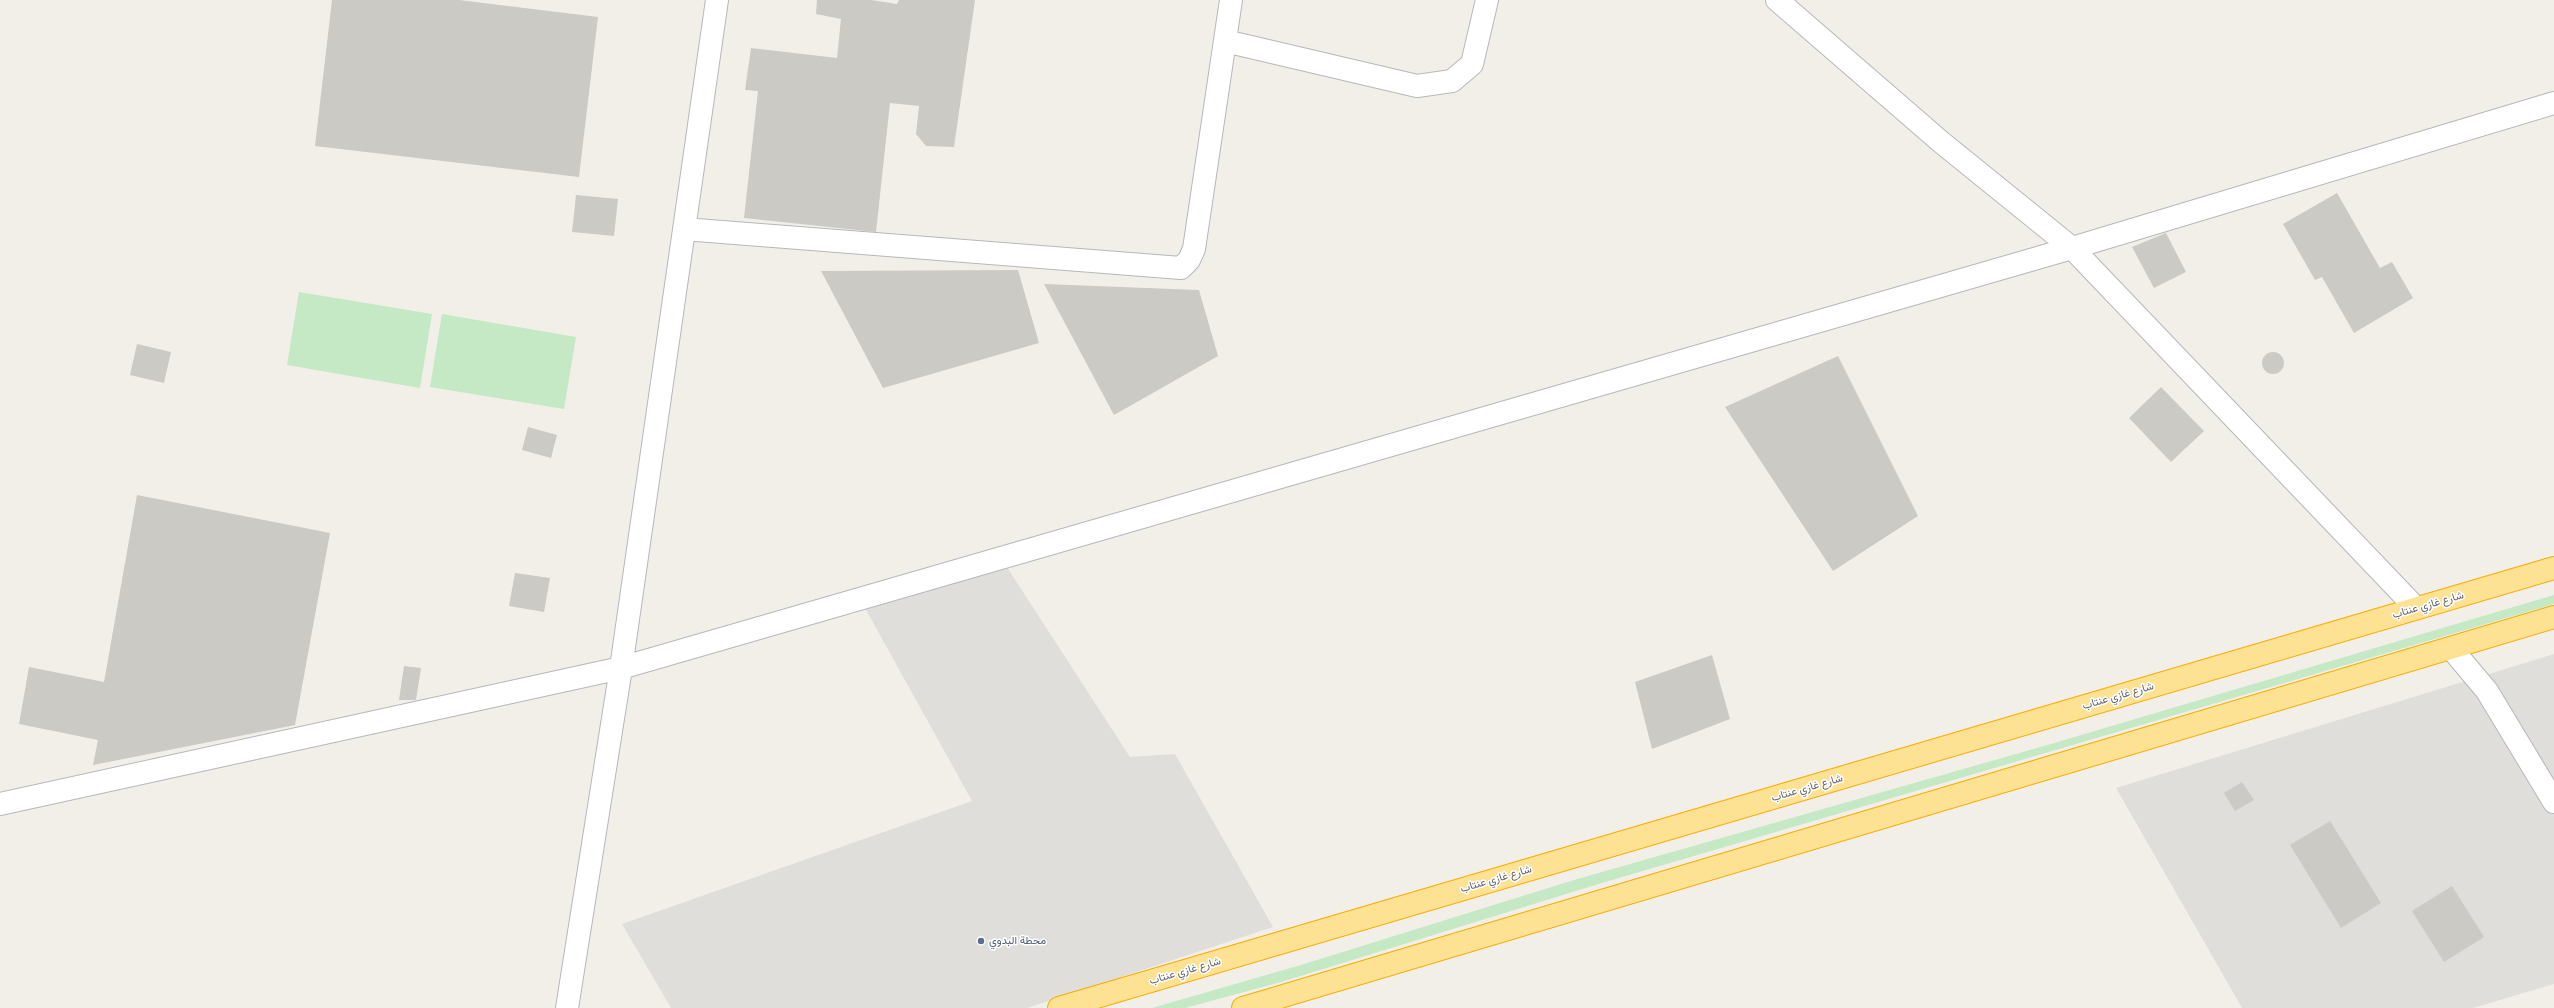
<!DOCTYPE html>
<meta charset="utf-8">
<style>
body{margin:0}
canvas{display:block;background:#f1efe8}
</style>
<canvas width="2554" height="1008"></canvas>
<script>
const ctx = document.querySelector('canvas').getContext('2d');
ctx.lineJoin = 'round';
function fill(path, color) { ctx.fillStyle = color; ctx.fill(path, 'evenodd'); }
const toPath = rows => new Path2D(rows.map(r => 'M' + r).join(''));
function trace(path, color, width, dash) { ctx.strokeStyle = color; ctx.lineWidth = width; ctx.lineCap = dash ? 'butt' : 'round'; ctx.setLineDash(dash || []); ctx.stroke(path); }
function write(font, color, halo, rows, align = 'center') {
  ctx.font = font + ' Karla,Vazirmatn,sans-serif'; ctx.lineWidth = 3; ctx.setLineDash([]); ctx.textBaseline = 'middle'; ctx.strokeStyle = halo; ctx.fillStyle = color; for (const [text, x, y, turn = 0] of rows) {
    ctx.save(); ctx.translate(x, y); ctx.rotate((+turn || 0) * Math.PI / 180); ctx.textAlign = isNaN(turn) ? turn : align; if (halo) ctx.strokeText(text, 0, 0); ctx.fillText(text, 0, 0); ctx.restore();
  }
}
fill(toPath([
 [1001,558,1130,757,1175,754,1273,927,1027,1008,671,1008,622,924,972,801,860,599],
 [2554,654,2554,984,2473,1008,2242,1008,2116,788]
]), '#e0deda');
fill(toPath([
 [299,292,432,314,420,388,287,365],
 [442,314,576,337,564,409,430,387],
 [2554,595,2554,604,1605,882,1281,982,1185,1008,1152,1008,1301,965,1574,880,2044,746]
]), '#c5e8c5');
fill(toPath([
 [332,0,459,0,598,17,579,177,315,146],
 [817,0,871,0,897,4,899,0,975,0,954,147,926,146,916,134,919,106,890,103,876,232,744,218,758,91,745,90,751,48,837,58,841,19,816,14],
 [2337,193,2380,268,2392,262,2413,298,2354,333,2322,277,2315,280,2283,224],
 [576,195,618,199,614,236,572,232],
 [2166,233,2186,272,2154,288,2132,247],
 [1018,270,1039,343,883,388,821,271],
 [1044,284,1199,290,1218,356,1114,415],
 [137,344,171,352,164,383,130,375],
 '2262 363a11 11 0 1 1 22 0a11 11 0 1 1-22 0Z',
 [1838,356,1918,516,1833,571,1725,407],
 [2161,387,2204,431,2171,462,2129,418],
 [528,427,557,435,551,458,522,450],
 [137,495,330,533,295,725,93,765,98,740,19,724,29,667,104,682],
 [515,573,550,578,544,612,509,606],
 [1712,655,1730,719,1652,749,1635,682],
 [404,666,421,668,416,700,399,700],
 [2242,782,2254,800,2235,811,2224,793],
 [2330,821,2381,903,2341,928,2290,845],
 [2452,886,2484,937,2444,962,2412,911]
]), '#cccac5');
const minor = toPath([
 [1777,0,1941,142,2072,248,2416,608],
 [1225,41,1417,86,1452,81,1472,64,1487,0],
 [684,229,1181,268,1189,260,1194,249,1231,0],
 [2451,648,2487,691,2554,802],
 [0,804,621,668,2072,248,2554,103],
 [567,1008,621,668,717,0]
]);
const highway = toPath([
 [1059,1008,2554,568],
 [1243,1008,2554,617]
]);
trace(minor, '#b5b8bc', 24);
trace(highway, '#f9ab00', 24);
trace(minor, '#fff', 22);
trace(highway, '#fde293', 22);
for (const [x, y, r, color] of [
 [981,941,4,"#5c6f8a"]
]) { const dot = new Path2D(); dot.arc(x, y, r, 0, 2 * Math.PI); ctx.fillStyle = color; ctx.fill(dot); trace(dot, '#fff', 1.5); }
write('11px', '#5f6368', '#fff', [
 ["شارع غازي عنتاب",2428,605,-16],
 ["شارع غازي عنتاب",2118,696,-16],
 ["شارع غازي عنتاب",1807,788,-16],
 ["شارع غازي عنتاب",1496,879,-16],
 ["شارع غازي عنتاب",1185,971,-16]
]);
write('11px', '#4e5e75', '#fff', [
 ["محطة البدوي",989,941]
], 'left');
</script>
